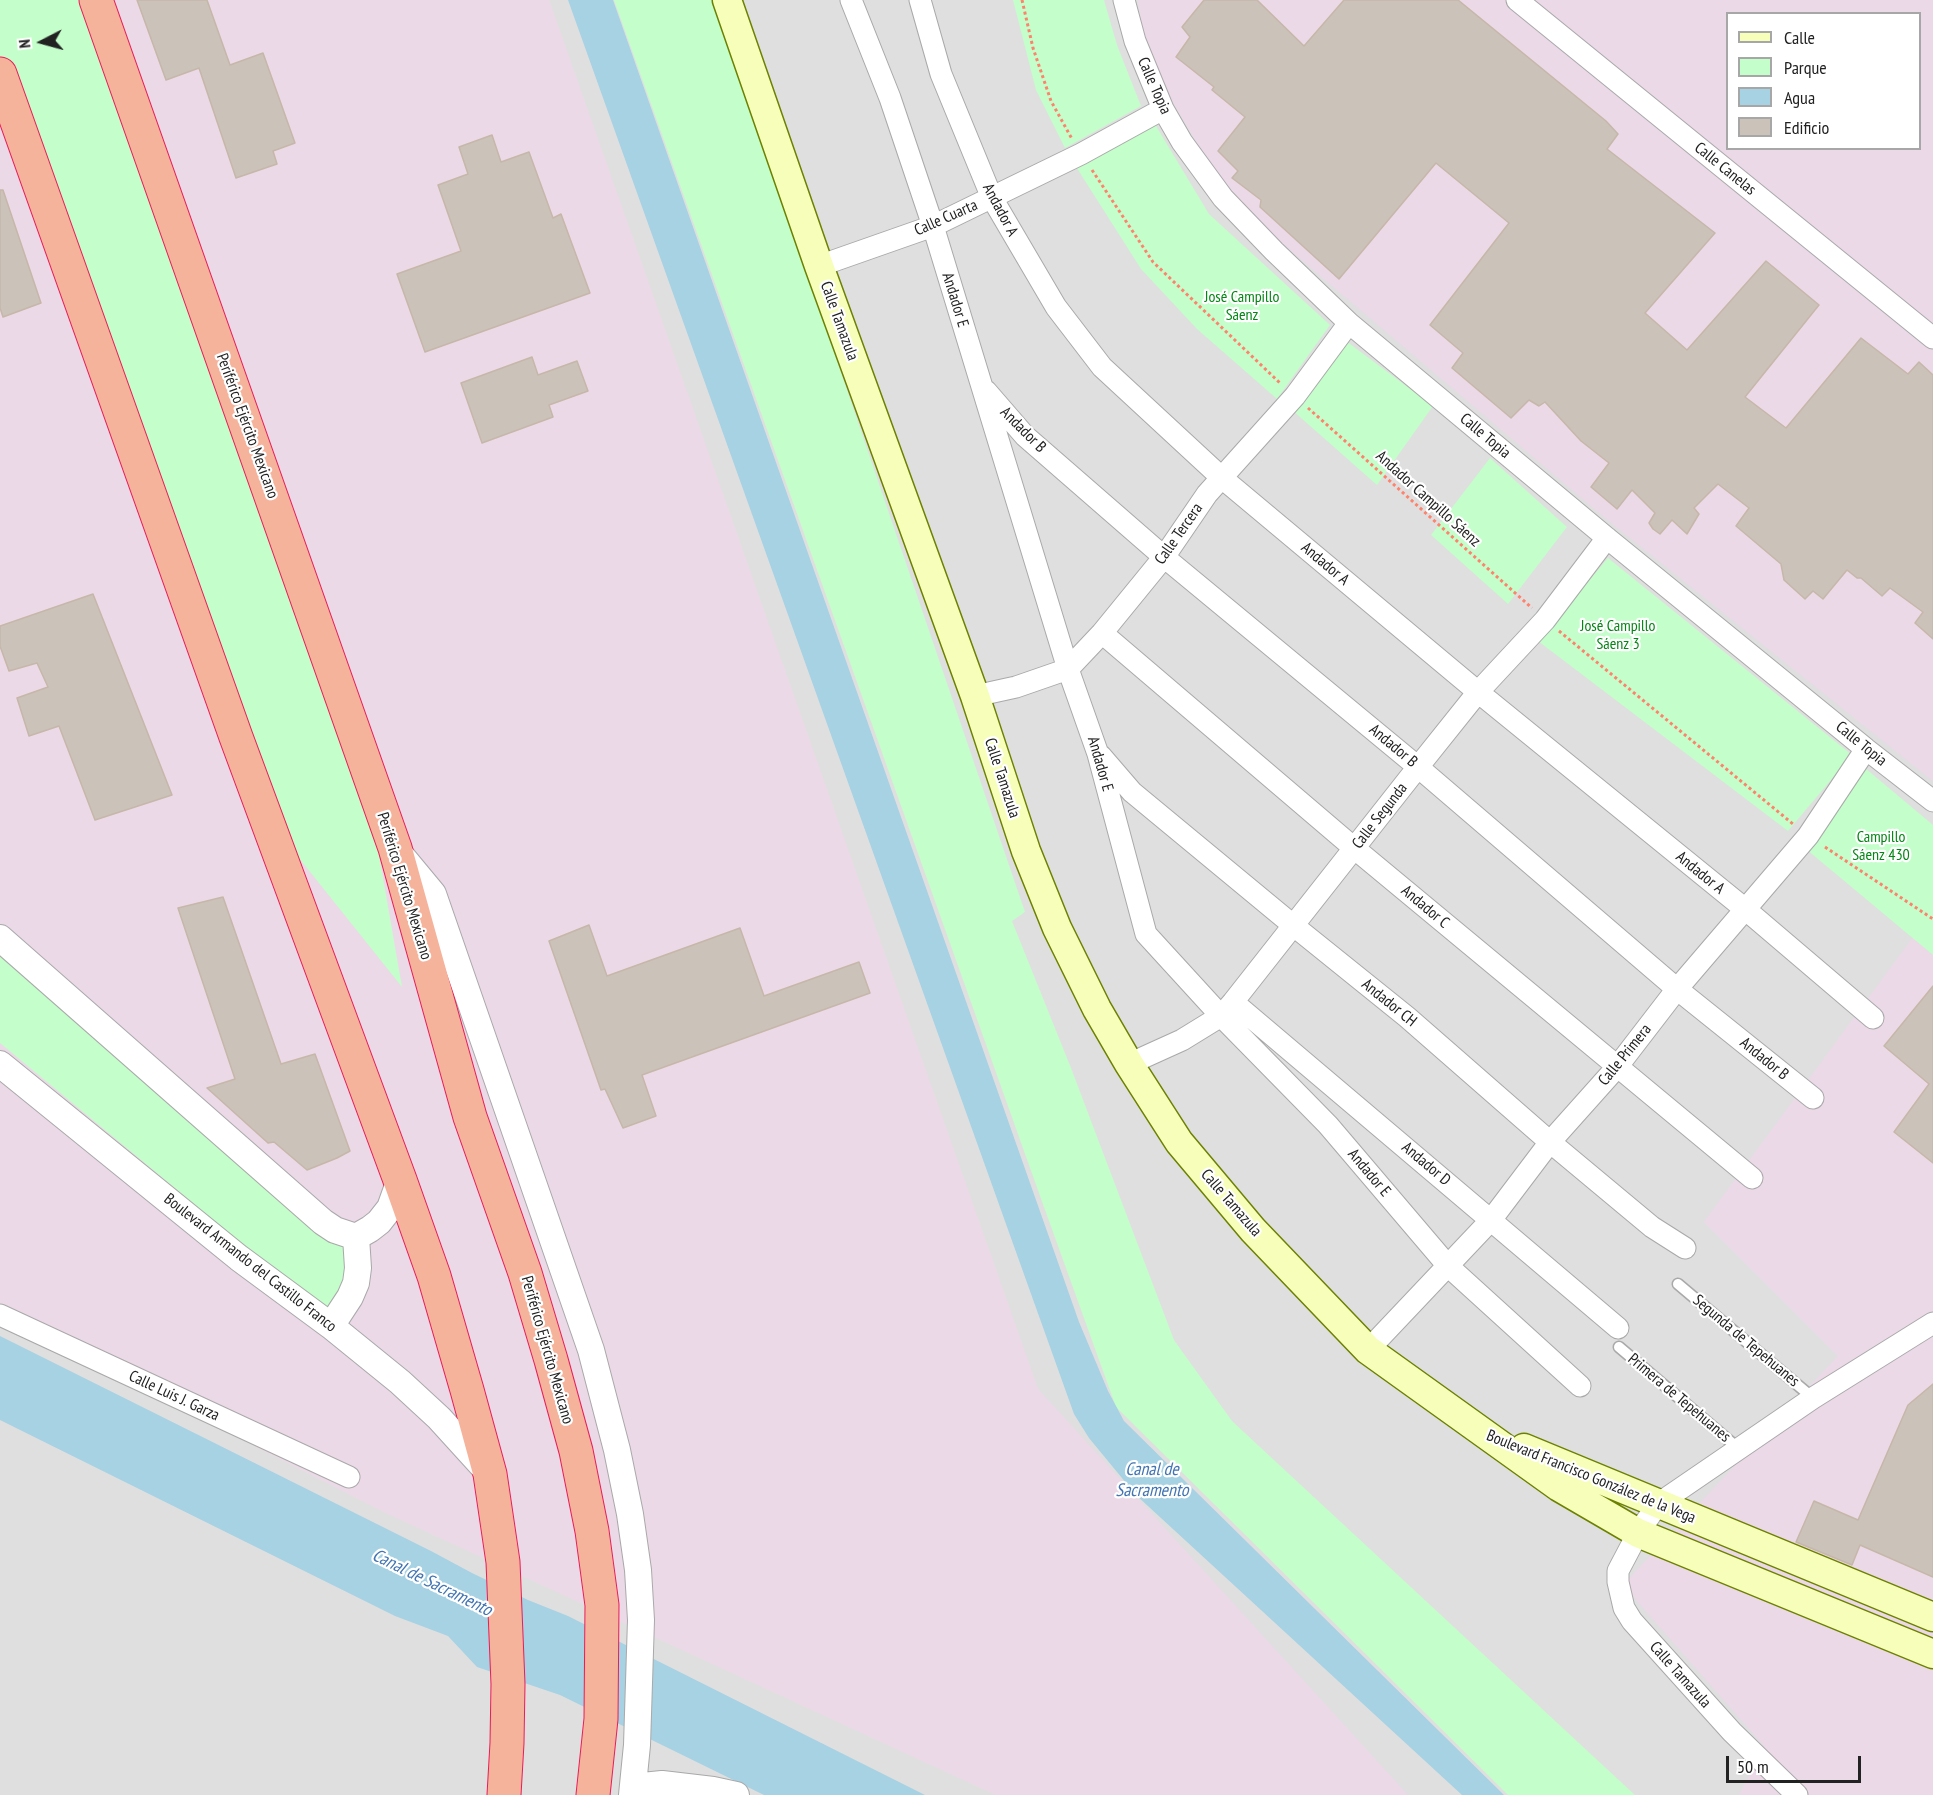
<!DOCTYPE html>
<meta charset="utf-8">
<style>
body{margin:0}
#map{position:relative;width:1933px;height:1795px;overflow:hidden;background:#f2efe8;font-family:"PT Sans Narrow",sans-serif}
canvas{display:block}
.legend{position:absolute;left:1726px;top:12px;width:195px;height:138px;box-sizing:border-box;background:#fff;border:2px solid #a7a7a7;margin:0;padding:8px 10px;list-style:none;font-size:18px;color:#222}
.legend li{display:flex;align-items:center;gap:12px;height:30px}
.legend b{width:30px;border:2px solid #a7a7a7}
.north{position:absolute;left:12px;top:12px;width:60px;height:60px;-webkit-text-stroke:4px #fff;paint-order:stroke;rotate:264deg;font-size:16px;font-weight:700;line-height:24px;text-align:center;color:#222}
.north::after{content:'';display:block;margin:auto;width:21px;height:27px;background:#222;clip-path:polygon(50% 0,100% 100%,50% 72%,0 100%)}
.scale{position:absolute;left:1726px;top:1756px;width:135px;height:27px;box-sizing:border-box;border:3px solid #222;border-top:0;padding-left:8px;font-size:18px;line-height:21px;white-space:nowrap;color:#222;-webkit-text-stroke:4px #fff;paint-order:stroke}
</style>
<div id="map">
<canvas width="1933" height="1795"></canvas>
<ul class="legend">
<li><b style="height:8px;background:#f7feba"></b>Calle</li>
<li><b style="height:16px;background:#c4fecb"></b>Parque</li>
<li><b style="height:16px;background:#a6d2e3"></b>Agua</li>
<li><b style="height:16px;background:#cbc2ba"></b>Edificio</li>
</ul>
<div class="north">N</div>
<div class="scale">50 m</div>
</div>
<script>
const ctx = document.querySelector('canvas').getContext('2d');
ctx.lineJoin = 'round';
function fill(path, color) { ctx.fillStyle = color; ctx.fill(path, 'evenodd'); }
const toPath = rows => new Path2D(rows.map(r => 'M' + r).join(''));
function trace(path, color, width, dash) { ctx.strokeStyle = color; ctx.lineWidth = width; ctx.lineCap = dash ? 'butt' : 'round'; ctx.setLineDash(dash || []); ctx.stroke(path); }
function write(font, color, halo, rows, align = 'center') {
  ctx.font = font + ' "PT Sans Narrow",sans-serif'; ctx.lineWidth = 4.5; ctx.setLineDash([]); ctx.textBaseline = 'middle'; ctx.strokeStyle = halo; ctx.fillStyle = color; for (const [text, x, y, turn = 0] of rows) {
    ctx.save(); ctx.translate(x, y); ctx.rotate((+turn || 0) * Math.PI / 180); ctx.textAlign = isNaN(turn) ? turn : align; if (halo) ctx.strokeText(text, 0, 0); ctx.fillText(text, 0, 0); ctx.restore();
  }
}
fill(toPath([
 [0,0,1933,0,1933,1795,0,1795],
 [1728,14,1920,14,1920,148,1728,148]
]), '#e0dfdf');
fill(toPath([
 [0,0,549,0,1038,1389,1408,1795,996,1795,384,1512,0,1316],
 [1138,0,1933,0,1933,781,1604,517,1230,199,1146,57],
 [1728,14,1920,14,1920,148,1728,148],
 [1933,910,1933,1795,1739,1795,1765,1747,1623,1585,1838,1356,1704,1222]
]), '#ecd9e7');
fill(toPath([
 [0,0,90,0,370,803,402,987,275,828,0,63],
 [614,0,714,0,1025,912,1012,921,1071,1068,1174,1340,1232,1421,1635,1795,1508,1795,1116,1407,1040,1196],
 [1013,0,1104,0,1117,45,1141,106,1065,148,1036,90],
 [1153,121,1209,214,1330,325,1277,399,1197,329,1141,269,1073,162],
 [1346,341,1433,406,1377,485,1292,410],
 [1490,458,1567,527,1508,604,1431,535],
 [1608,558,1852,755,1788,831,1538,641],
 [1865,768,1933,825,1933,955,1806,849],
 [0,954,345,1244,346,1291,328,1315,0,1043]
]), '#c4fecb');
fill(toPath([
 [568,0,613,0,1079,1322,1108,1391,1124,1421,1504,1795,1462,1795,1136,1495,1089,1438,1074,1414],
 [0,1336,431,1551,472,1573,528,1600,568,1616,925,1795,764,1795,560,1695,477,1667,448,1636,395,1616,0,1420]
]), '#a6d2e3');
const building = toPath([
 [137,0,207,0,230,65,263,53,295,143,273,151,277,164,236,178,199,68,166,80,137,0],
 [1204,0,1257,0,1304,46,1344,0,1458,0,1606,121,1618,134,1607,149,1715,233,1645,313,1687,350,1766,261,1819,305,1745,397,1786,428,1861,338,1908,374,1919,362,1933,375,1933,639,1915,623,1923,612,1890,588,1882,596,1861,578,1857,578,1847,570,1823,599,1813,591,1805,599,1784,580,1781,564,1736,526,1749,508,1718,484,1694,508,1699,514,1687,534,1672,520,1660,534,1653,529,1649,523,1655,513,1632,490,1617,509,1591,487,1609,463,1581,441,1545,402,1539,406,1529,400,1511,418,1452,368,1463,353,1430,325,1509,223,1436,163,1339,279,1260,207,1261,200,1232,178,1238,171,1218,151,1245,117,1212,90,1214,87,1176,57,1190,37,1182,27,1204,0],
 [492,135,501,162,529,152,553,218,561,214,590,293,425,352,397,274,461,251,438,185,468,174,459,147,492,135],
 [0,190,3,190,41,303,3,317,0,308,0,190],
 [532,357,538,375,577,361,588,391,549,405,553,417,482,443,461,383,532,357],
 [93,594,172,795,95,820,59,726,29,736,17,698,48,687,37,663,9,671,0,646,0,626,93,594],
 [223,897,281,1064,315,1054,350,1151,337,1158,307,1170,274,1142,268,1143,207,1088,235,1079,178,908,223,897],
 [589,925,607,976,740,928,764,996,859,962,870,993,642,1075,656,1116,623,1128,605,1089,601,1090,549,941,589,925],
 [1933,986,1933,1163,1894,1132,1929,1084,1884,1046,1933,986],
 [1933,1384,1933,1577,1860,1545,1852,1565,1796,1542,1814,1501,1858,1520,1908,1405,1933,1384]
]);
fill(building, '#cbc2ba');
trace(building, '#c6b7a9', 1.5);
const service = toPath([
 [1678,1284,1813,1398],
 [1619,1347,1739,1449]
]);
const minor = toPath([
 [851,0,890,98,933,226,1068,669,1098,754,1146,934,1221,1016,1328,1125,1448,1266,1580,1386],
 [920,0,941,74,992,198,1056,307,1102,367,1222,478,1478,692,1745,909,1873,1018],
 [1124,0,1135,41,1163,109,1182,142,1223,198,1274,251,1349,323,1607,538,1866,749,1933,801],
 [1517,0,1933,338],
 [819,266,933,226,1081,154,1163,109],
 [986,391,1025,436,1164,557,1418,767,1677,989,1813,1098],
 [1102,633,1354,848,1752,1178],
 [975,696,1016,687,1068,669,1102,633,1164,557,1207,494,1295,396,1349,323],
 [1101,756,1132,792,1294,926,1407,1017,1550,1142,1652,1227,1685,1248],
 [1233,1002,1618,1328],
 [1129,1064,1182,1040,1221,1016,1233,1002,1418,767,1478,692,1545,620,1607,538],
 [0,1315,349,1477],
 [1368,1350,1491,1220,1550,1142,1617,1067,1677,989,1808,836,1866,749],
 [1797,1795,1732,1732,1632,1621,1624,1608,1618,1582,1618,1571,1638,1533,1658,1504,1813,1398,1933,1323]
]);
const tertiary = toPath([
 [399,853,433,894,591,1350,617,1450,630,1514,638,1570,641,1620,637,1745,632,1795],
 [0,938,323,1222,335,1230,356,1237,370,1229,379,1222,390,1208,400,1180],
 [0,1064,239,1258,331,1326,400,1382,439,1418,489,1473],
 [331,1326,350,1297,356,1283,358,1268,356,1237],
 [633,1787,662,1784,713,1790,736,1795]
]);
const secondary = toPath([
 [727,0,819,266,975,696,1026,851,1057,928,1097,1009,1129,1064,1179,1142,1253,1230,1368,1350,1559,1487,1638,1533,1933,1654],
 [1524,1448,1933,1617]
]);
const trunk = toPath([
 [96,0,395,848,470,1117,525,1273,551,1360,576,1451,592,1531,602,1605,601,1719,593,1795],
 [0,74,236,737,400,1180,434,1276,467,1390,490,1474,503,1562,508,1684,507,1743,504,1795]
]);
trace(service, '#a9a9a9', 13);
trace(minor, '#a9a9a9', 23);
trace(tertiary, '#a9a9a9', 28);
trace(secondary, '#6d8100', 31);
trace(trunk, '#e91c58', 35);
trace(toPath([
 [1022,0,1033,48,1051,101,1072,139],
 [1092,170,1153,262,1281,384],
 [1308,408,1532,608],
 [1559,631,1793,824],
 [1825,847,1933,919]
]), '#ff836c', 3, [3, 3]);
trace(service, '#fff', 10);
trace(minor, '#fff', 21);
trace(tertiary, '#fff', 26);
trace(secondary, '#f7feba', 28);
trace(trunk, '#f6b39c', 33);
write('16px', '#222', '#fff', [
 ["Calle Topia",1154,86,66],
 ["Calle Canelas",1725,169,39],
 ["Andador A",1000,210,62],
 ["Calle Cuarta",946,218,-24],
 ["Andador E",955,300,73],
 ["Calle Tamazula",839,321,70],
 ["Periférico Ejército Mexicano",247,426,70],
 ["Andador B",1023,430,45],
 ["Calle Topia",1485,436,40],
 ["Andador Campillo Sáenz",1428,499,42],
 ["Calle Tercera",1179,534,-55],
 ["Andador A",1325,564,40],
 ["Calle Topia",1861,744,39],
 ["Andador B",1393,746,40],
 ["Andador E",1100,764,74],
 ["Calle Tamazula",1002,778,72],
 ["Calle Segunda",1380,816,-52],
 ["Andador A",1700,873,39],
 ["Periférico Ejército Mexicano",404,886,73],
 ["Andador C",1425,907,40],
 ["Andador CH",1389,1003,39],
 ["Calle Primera",1625,1055,-51],
 ["Andador B",1764,1059,39],
 ["Andador D",1426,1164,40],
 ["Andador E",1369,1173,50],
 ["Calle Tamazula",1231,1203,49],
 ["Boulevard Armando del Castillo Franco",250,1263,38],
 ["Segunda de Tepehuanes",1746,1341,40],
 ["Periférico Ejército Mexicano",547,1350,74],
 ["Calle Luis J. Garza",174,1396,25],
 ["Primera de Tepehuanes",1679,1398,40],
 ["Boulevard Francisco González de la Vega",1591,1477,22],
 ["Calle Tamazula",1680,1675,48]
]);
write('16px', '#048615', '#fff', [
 ["José Campillo",1242,297],
 ["Sáenz",1242,315],
 ["José Campillo",1618,626],
 ["Sáenz 3",1618,644],
 ["Campillo",1881,837],
 ["Sáenz 430",1881,855]
]);
write('italic 18px', '#4275b2', '#fff', [
 ["Canal de",1152,1470],
 ["Sacramento",1152,1491],
 ["Canal de Sacramento",432,1583,26]
]);
</script>
